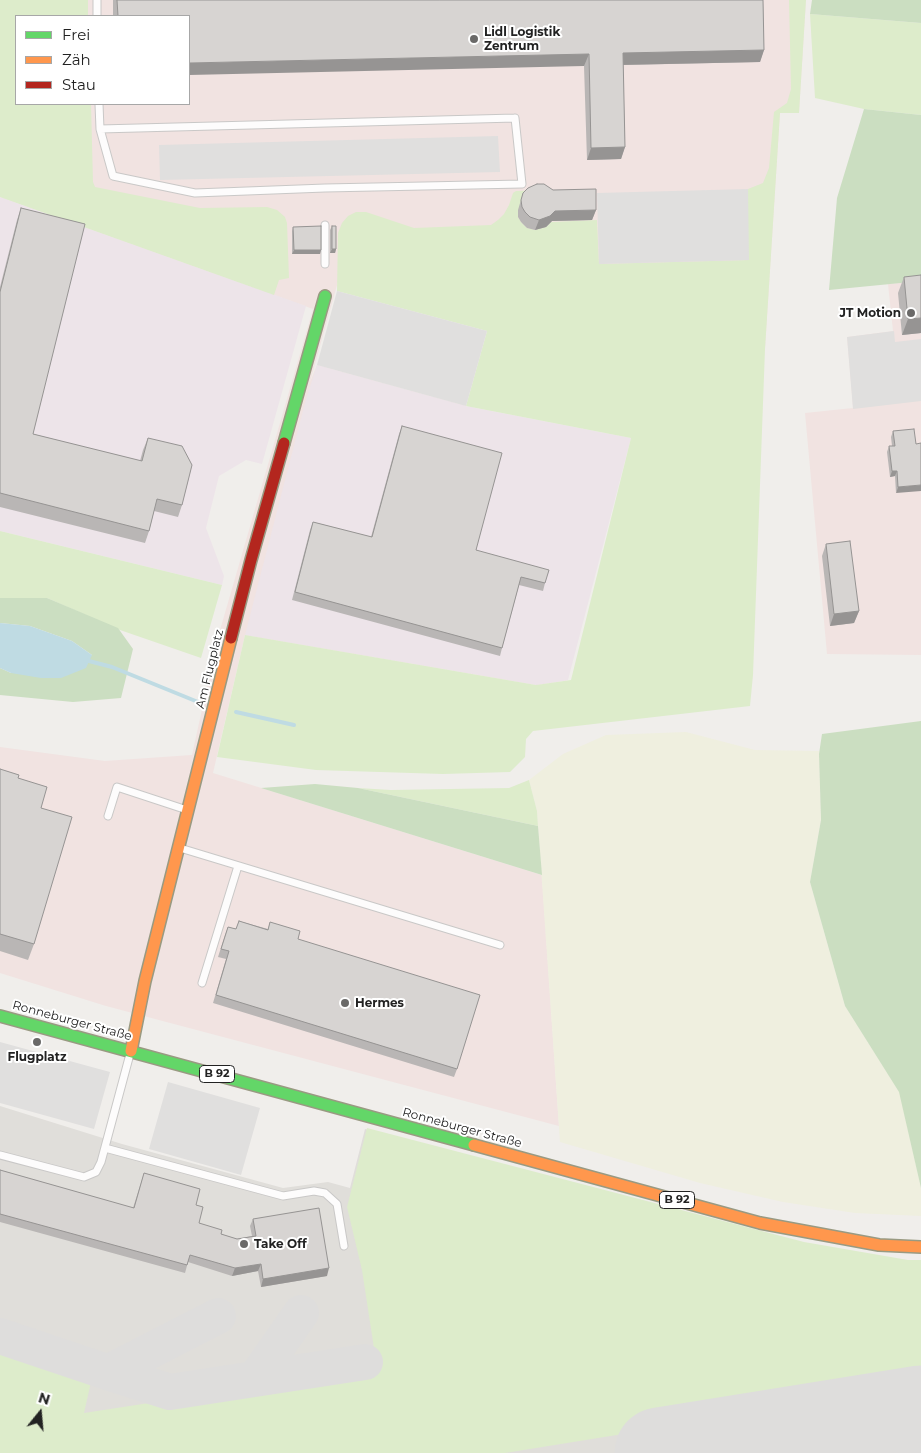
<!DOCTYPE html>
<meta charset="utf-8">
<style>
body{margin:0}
#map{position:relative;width:921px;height:1453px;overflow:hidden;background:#f0eeeb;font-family:Montserrat,sans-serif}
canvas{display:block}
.legend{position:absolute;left:15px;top:15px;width:175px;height:90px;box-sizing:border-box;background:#fff;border:1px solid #a7a7a7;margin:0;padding:6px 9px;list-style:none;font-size:15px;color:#222}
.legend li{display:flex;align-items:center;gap:10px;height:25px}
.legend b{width:25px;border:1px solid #a7a7a7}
.north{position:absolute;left:15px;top:1388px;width:50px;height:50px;-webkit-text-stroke:4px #fff;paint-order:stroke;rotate:17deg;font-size:14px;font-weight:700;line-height:20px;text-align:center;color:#222}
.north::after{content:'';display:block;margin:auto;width:18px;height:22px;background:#222;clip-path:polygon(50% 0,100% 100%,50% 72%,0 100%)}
</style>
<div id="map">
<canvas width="921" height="1453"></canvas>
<ul class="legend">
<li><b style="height:6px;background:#63d668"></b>Frei</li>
<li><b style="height:6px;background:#ff974d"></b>Zäh</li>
<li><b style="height:6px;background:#b3261e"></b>Stau</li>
</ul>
<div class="north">N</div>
</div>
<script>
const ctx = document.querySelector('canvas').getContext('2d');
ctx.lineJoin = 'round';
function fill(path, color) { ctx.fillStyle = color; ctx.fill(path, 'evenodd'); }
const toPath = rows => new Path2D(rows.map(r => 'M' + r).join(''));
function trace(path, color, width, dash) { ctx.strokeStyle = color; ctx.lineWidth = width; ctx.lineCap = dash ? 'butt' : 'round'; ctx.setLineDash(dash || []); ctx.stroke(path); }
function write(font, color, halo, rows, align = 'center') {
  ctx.font = font + ' Montserrat,sans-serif'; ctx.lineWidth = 4; ctx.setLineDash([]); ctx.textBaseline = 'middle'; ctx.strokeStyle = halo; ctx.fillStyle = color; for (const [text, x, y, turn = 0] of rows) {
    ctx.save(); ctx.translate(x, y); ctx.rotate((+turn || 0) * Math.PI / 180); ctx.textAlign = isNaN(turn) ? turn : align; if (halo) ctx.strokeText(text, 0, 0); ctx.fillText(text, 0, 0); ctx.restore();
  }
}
fill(toPath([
 [0,0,806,0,799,113,780,113,765,349,349,242,310,382,317,365,466,406,568,680,537,685,245,635,213,773,542,875,559,1126,106,1006,0,973,0,747,105,761,192,755,218,637,313,309,0,197],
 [16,16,189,16,189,104,16,104],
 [921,281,921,655,827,654,805,413,853,408,847,337,893,331,888,284]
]), '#f1e3e1');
fill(toPath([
 [0,197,306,306,262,464,246,460,219,476,206,528,224,576,222,585,0,531],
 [317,365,466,406,631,438,568,680,537,685,245,635,306,399]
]), '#ede4e9');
fill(toPath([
 [0,1106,122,1144,283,1188,328,1182,350,1188,365,1129,850,1262,921,1265,921,1453,0,1453]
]), '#e0deda');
fill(toPath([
 [686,732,755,750,819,751,821,820,810,882,845,1006,900,1093,921,1188,921,1216,855,1213,783,1202,700,1183,560,1142,537,811,529,780,563,754,606,735]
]), '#efefdf');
fill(toPath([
 [0,0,88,0,88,16,16,16,16,104,91,104,93,182,95,187,200,208,267,207,277,210,285,217,287,223,289,278,279,280,274,295,0,197],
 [789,0,806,0,799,113,780,113,765,349,753,675,750,706,533,731,526,739,525,757,510,772,443,774,316,770,217,757,245,635,536,685,571,680,631,438,466,406,487,331,337,291,338,233,342,223,348,216,356,212,366,212,414,228,491,225,498,220,504,214,509,205,513,193,516,191,550,190,518,217,521,222,527,228,535,230,546,227,551,222,597,220,599,264,748,260,748,189,763,183,769,168,774,112,787,103,791,89],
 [810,14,921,23,921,115,864,109,815,98],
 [0,531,222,585,201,658,120,630,47,598,0,598],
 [529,780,537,811,538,826,358,788,391,790,509,788],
 [367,1128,804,1242,908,1260,921,1260,921,1386,505,1453,0,1453,0,1346,76,1369,91,1382,84,1413,377,1368,362,1270,347,1207],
 [921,1436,921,1453,815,1453,920,1436]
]), '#ddeccb');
fill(toPath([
 [812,0,921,0,921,23,810,14],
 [864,109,921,115,921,281,829,290,837,198],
 [0,598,47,598,118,628,133,649,121,698,73,702,0,695,0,668,11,673,92,655,72,641,30,626,0,623],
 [921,721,921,1188,899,1092,845,1006,810,882,821,820,819,754,822,734],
 [315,784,358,788,538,826,542,875,261,788]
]), '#cbdec1');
fill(toPath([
 [498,136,500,172,160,180,159,145],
 [748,189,749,260,599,264,597,193],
 [337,291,487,331,466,406,317,365],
 [894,331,895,342,921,339,921,401,853,409,847,337],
 [0,1042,110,1072,94,1129,0,1103],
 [168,1082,260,1108,241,1175,149,1149]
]), '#e0dfde');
fill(toPath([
 [0,623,30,626,72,641,92,655,86,668,61,678,41,678,11,673,0,668]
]), '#bfdbe3');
trace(toPath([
 [85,660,112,667,198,702],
 [236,712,294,725]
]), '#bfdbe3', 4);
trace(toPath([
 [0,1336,107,1372,113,1370,218,1316],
 [107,1372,170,1392,365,1362],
 [252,1379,257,1376,301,1313]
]), '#dedddc', 36);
trace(toPath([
 [660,1453,921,1411]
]), '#dedddc', 91);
const lane = toPath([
 [97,0,97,16],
 [99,104,100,129],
 [515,118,522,184,325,188,195,193,113,176,100,129,515,118],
 [325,225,325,264],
 [108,816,117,787,187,810],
 [180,848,500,945],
 [202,983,238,866],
 [105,1148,283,1196,314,1191,325,1193,337,1204,344,1246],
 [0,1155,84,1177,96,1172,101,1162,130,1054]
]);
const fast = toPath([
 [284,443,325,296],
 [0,1016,474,1145]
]);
const slow = toPath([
 [131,1051,145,981,231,638],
 [474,1145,760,1223,879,1245,921,1247]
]);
const jam = toPath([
 [231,638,251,560,284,443]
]);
trace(lane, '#c9c8c7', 9);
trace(fast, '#999a82', 14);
trace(slow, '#999a82', 14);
trace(jam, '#999a82', 14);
trace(lane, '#fdfcfc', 7);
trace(fast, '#63d668', 11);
trace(slow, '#ff974d', 11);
trace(jam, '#b3261e', 11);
fill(toPath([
 [113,0,763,0,764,50,760,62,623,65,625,147,621,159,587,160,584,66,189,16,113,16],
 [553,190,596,210,592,220,552,221,546,227,535,230,527,228,521,222,518,217,518,210,523,193],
 [21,208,33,434,140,461,143,450,148,438,182,505,178,517,154,511,149,531,145,543,0,507,0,287,17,220],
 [332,226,336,249,335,253,330,253,330,230],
 [293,227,321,250,320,254,292,254,292,231],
 [904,277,921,333,902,335,898,293],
 [402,426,476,550,545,583,543,591,519,585,502,648,500,656,292,600,310,530,313,522,371,537,399,434],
 [893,431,916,444,896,493,895,476,890,477,887,452,889,446,892,446,891,437],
 [826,544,859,611,854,623,830,626,822,556],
 [0,769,18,778,41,808,34,944,28,960,0,951],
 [239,921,268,929,270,922,298,939,457,1069,454,1077,213,1003,226,959,218,957,225,935,228,927,236,929],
 [0,1170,133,1208,144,1173,196,1205,199,1223,221,1234,237,1239,252,1236,250,1226,253,1219,327,1276,261,1287,258,1271,232,1276,188,1262,185,1273,0,1222]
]), '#b9b6b5');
fill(toPath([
 [764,50,760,62,618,65,623,53],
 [589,54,584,66,189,75,189,63],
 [625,147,621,159,587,160,591,148],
 [596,210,592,220,552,221,546,227,535,230,539,220,555,211],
 [332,249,336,249,335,253,330,253],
 [294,250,321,250,320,254,292,254],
 [921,318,921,333,902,335,908,319],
 [892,471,897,471,895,476,890,477],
 [921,485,921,491,896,493,898,487],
 [859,611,854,623,830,626,834,614],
 [261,1264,258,1271,232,1276,235,1268],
 [329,1268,327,1276,261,1287,263,1279]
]), '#969493');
const building = toPath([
 [117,0,763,0,764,50,623,53,625,147,591,148,589,54,189,63,189,16,118,16,117,0],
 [537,184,544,184,553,190,596,189,596,210,555,211,550,216,539,220,530,217,525,212,522,207,521,200,523,193,528,188,537,184],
 [21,208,85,224,33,434,142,461,148,438,182,446,192,465,182,505,157,499,149,531,0,493,0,292,21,208],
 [321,226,321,250,294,250,293,227,321,226],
 [332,226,336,226,336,249,332,249,332,226],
 [921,275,921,318,908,319,904,277,921,275],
 [402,426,502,453,476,550,549,570,545,583,521,577,502,648,295,592,313,522,372,537,402,426],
 [914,429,916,444,921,443,921,485,898,487,897,471,892,471,889,446,895,446,893,431,914,429],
 [850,541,859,611,834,614,826,544,850,541],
 [0,769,19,775,18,778,47,787,41,808,72,817,34,944,0,934,0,769],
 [239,921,268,930,270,922,300,931,298,939,480,995,457,1069,216,995,229,951,221,949,228,927,236,929,239,921],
 [0,1170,134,1208,144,1173,200,1189,196,1205,203,1207,199,1223,222,1230,221,1234,237,1239,256,1236,253,1219,319,1208,329,1268,263,1279,261,1264,235,1268,190,1255,187,1265,0,1214,0,1170]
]);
fill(building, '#d7d4d2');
trace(building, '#969493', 1);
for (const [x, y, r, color] of [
 [474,39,5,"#6a6968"],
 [911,313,5,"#6a6968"],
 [345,1003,5,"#6a6968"],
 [37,1042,5,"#6a6968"],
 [244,1244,5,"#6a6968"]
]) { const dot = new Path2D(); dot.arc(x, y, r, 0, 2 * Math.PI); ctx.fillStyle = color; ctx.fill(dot); trace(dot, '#fff', 2); }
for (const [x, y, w] of [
 [217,1074,35],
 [677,1200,35]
]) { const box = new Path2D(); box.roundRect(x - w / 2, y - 8.5, w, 17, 4); ctx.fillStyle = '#fff'; ctx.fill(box); trace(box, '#222', 1); }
write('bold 11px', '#222', null, [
 ["B 92",217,1074],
 ["B 92",677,1200]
]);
write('bold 12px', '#222', '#fff', [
 ["Lidl Logistik",484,32],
 ["Zentrum",484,46],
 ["JT Motion",901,313,"right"],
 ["Hermes",355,1003],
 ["Flugplatz",37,1057,"center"],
 ["Take Off",254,1244]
], 'left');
write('12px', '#222', '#fff', [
 ["Am Flugplatz",210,669,-76],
 ["Ronneburger Straße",72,1021,15],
 ["Ronneburger Straße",462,1128,15]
]);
</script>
